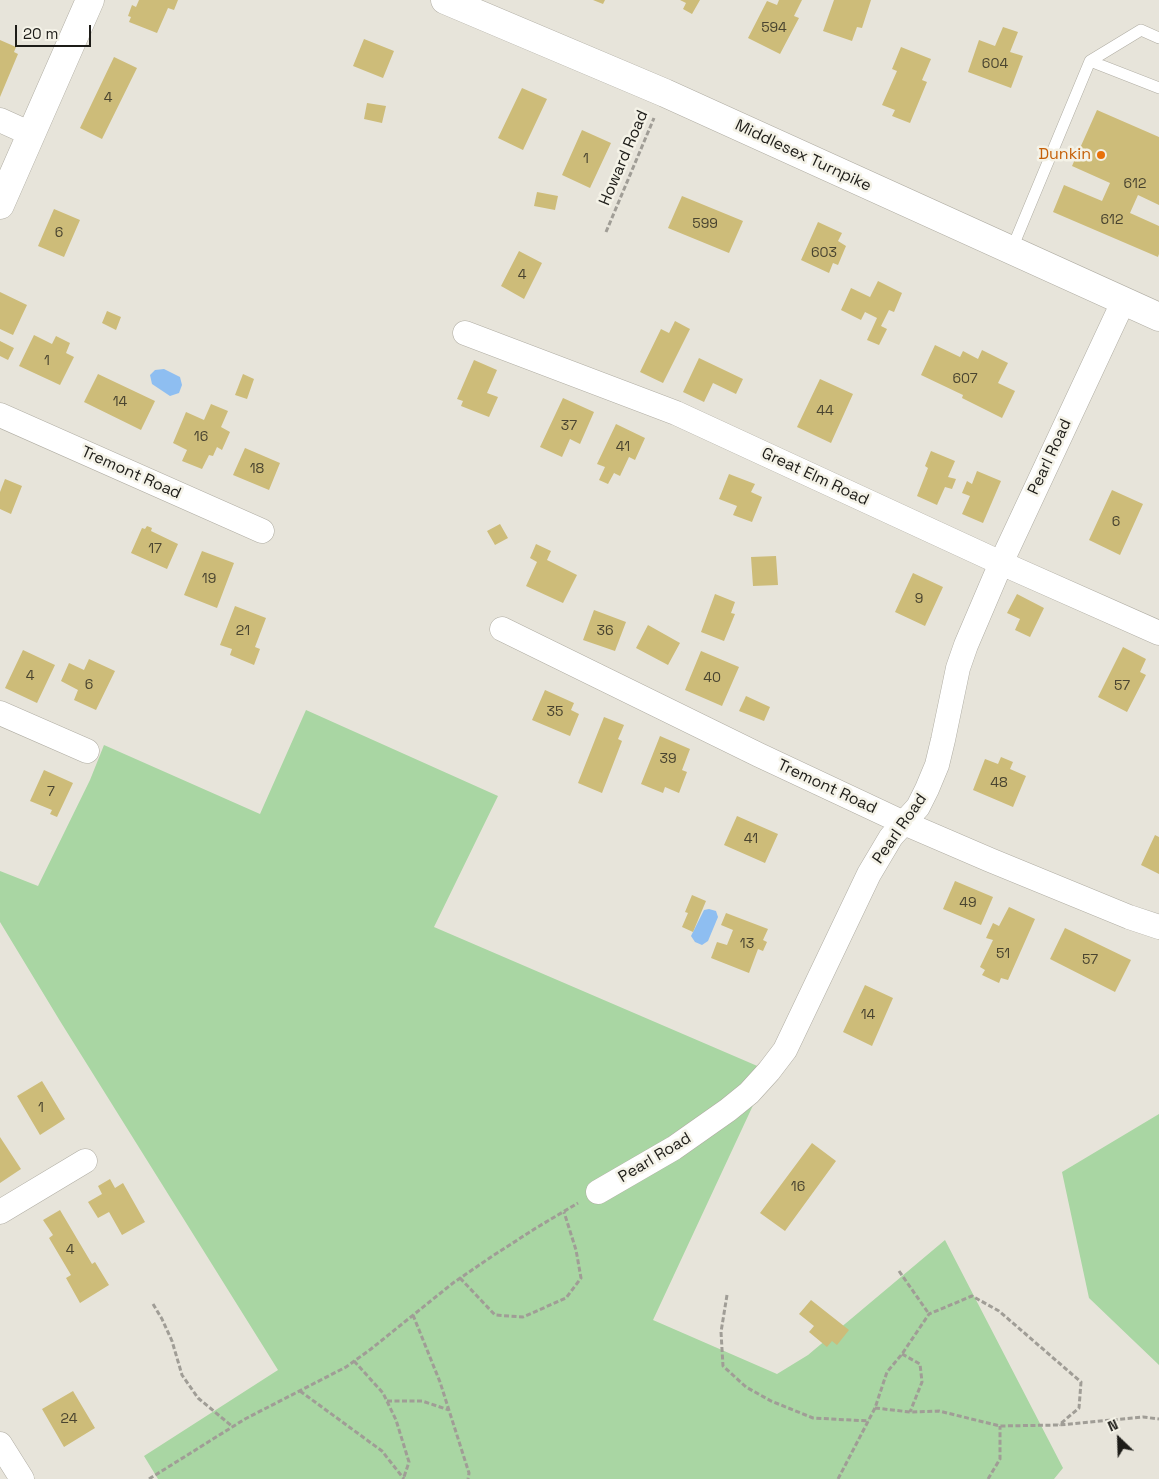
<!DOCTYPE html>
<style>
body{margin:0}
#map{position:relative;width:1159px;height:1479px;overflow:hidden;background:#e7e4da;font-family:"Space Grotesk",sans-serif}
canvas{display:block}
.north{position:absolute;left:1094px;top:1414px;width:50px;height:50px;-webkit-text-stroke:4px #f4f2e7;paint-order:stroke;rotate:336deg;font-size:14px;font-weight:700;line-height:20px;text-align:center;color:#1d1c18}
.north::after{content:'';display:block;margin:auto;width:18px;height:22px;background:#1d1c18;clip-path:polygon(50% 0,100% 100%,50% 72%,0 100%)}
.scale{position:absolute;left:15px;top:25px;width:76px;height:22px;box-sizing:border-box;border:2px solid #1d1c18;border-top:0;padding-left:6px;font-size:15px;line-height:18px;white-space:nowrap;color:#1d1c18;-webkit-text-stroke:4px #f4f2e7;paint-order:stroke}
</style>
<div id="map">
<canvas width="1159" height="1479"></canvas>
<div class="north">N</div>
<div class="scale">20 m</div>
</div>
<script>
const ctx = document.querySelector('canvas').getContext('2d');
ctx.lineJoin = 'round';
function fill(path, color) { ctx.fillStyle = color; ctx.fill(path, 'evenodd'); }
const toPath = rows => new Path2D(rows.map(r => 'M' + r).join(''));
function trace(path, color, width, dash) { ctx.strokeStyle = color; ctx.lineWidth = width; ctx.lineCap = dash ? 'butt' : 'round'; ctx.setLineDash(dash || []); ctx.stroke(path); }
function write(font, color, halo, rows, align = 'center') {
  ctx.font = font + ' "Space Grotesk",sans-serif'; ctx.lineWidth = 5; ctx.setLineDash([]); ctx.textBaseline = 'middle'; ctx.strokeStyle = halo; ctx.fillStyle = color; for (const [text, x, y, turn = 0] of rows) {
    ctx.save(); ctx.translate(x, y); ctx.rotate((+turn || 0) * Math.PI / 180); ctx.textAlign = isNaN(turn) ? turn : align; if (halo) ctx.strokeText(text, 0, 0); ctx.fillText(text, 0, 0); ctx.restore();
  }
}
fill(toPath([
 [306,710,498,796,434,927,769,1071,653,1320,777,1374,808,1355,945,1240,1063,1468,1054,1479,158,1479,144,1456,278,1370,60,1021,0,922,0,871,38,886,90,780,104,745,260,814],
 [1159,1114,1159,1365,1089,1298,1062,1172]
]), '#a9d6a3');
fill(toPath([
 [164,369,180,377,182,385,179,393,170,396,152,384,150,375,155,370],
 [709,909,716,911,718,917,708,941,702,945,695,942,691,936,704,910]
]), '#8ebef1');
fill(toPath([
 [139,0,178,0,174,10,168,8,157,33,129,22,131,17,128,16,132,5,136,7],
 [593,0,605,0,603,4],
 [680,0,700,0,692,14,683,9,686,3],
 [779,0,802,0,794,16,799,18,780,54,748,38,767,1,777,5],
 [834,0,871,0,862,28,857,27,852,41,823,31],
 [1003,27,1018,32,1010,52,1023,56,1011,88,968,72,979,40,995,46],
 [364,39,394,51,383,78,353,66],
 [0,40,16,47,14,52,18,54,0,97],
 [901,47,931,59,922,80,927,82,910,123,892,116,895,110,882,105,897,71,892,69],
 [114,57,137,68,102,139,80,128],
 [522,88,547,99,523,150,498,138],
 [367,103,386,106,382,123,364,119],
 [1097,110,1159,137,1159,205,1138,195,1130,213,1159,226,1159,254,1158,257,1053,212,1064,185,1102,201,1110,183,1072,166],
 [582,130,611,143,590,188,562,175],
 [537,192,558,196,555,210,534,206],
 [682,196,743,221,729,253,668,228],
 [54,209,80,220,64,257,38,246],
 [818,222,842,233,838,241,846,246,838,265,833,263,829,273,801,260],
 [519,251,542,263,524,299,501,286],
 [878,281,902,293,894,312,889,310,881,326,887,329,879,345,867,340,877,318,865,312,861,320,841,310,851,288,870,297],
 [0,292,27,305,13,335,0,329],
 [107,311,121,317,116,330,102,323],
 [675,321,690,329,663,383,640,372,661,329,669,333],
 [34,335,52,344,56,336,70,343,66,353,74,357,60,385,19,366],
 [0,341,14,348,8,360,0,356],
 [935,345,960,357,963,351,978,359,982,350,1008,363,998,383,1015,391,1002,418,962,398,963,395,921,375],
 [699,358,743,379,736,394,713,383,704,402,683,392],
 [474,360,497,370,487,393,498,397,489,417,461,406,463,401,457,399],
 [98,374,155,401,141,430,84,402],
 [243,374,254,379,247,399,235,395],
 [820,379,853,394,831,443,797,427],
 [563,398,594,412,580,444,570,439,562,457,540,447],
 [211,404,228,411,221,427,230,432,222,450,217,447,213,456,209,455,202,469,182,461,187,450,173,443,186,412,204,420],
 [616,424,645,438,635,460,629,457,620,476,614,473,608,484,599,480,605,467,597,464],
 [245,448,280,463,269,490,233,475],
 [931,451,955,461,948,477,956,479,952,489,945,487,937,505,917,496,928,468,925,466],
 [977,471,1001,481,983,523,962,514,970,496,962,493,967,481,972,484],
 [729,474,755,484,751,492,762,497,752,522,733,515,737,506,719,499],
 [5,479,22,486,11,514,0,509,0,492],
 [1112,490,1143,504,1120,555,1089,540],
 [500,524,508,538,495,545,487,531],
 [147,526,152,528,151,531,178,544,167,569,131,553,142,528,145,529],
 [536,544,551,551,547,560,577,575,563,603,526,586,537,562,530,558],
 [202,551,234,563,217,608,184,595],
 [776,556,778,585,753,586,751,557],
 [913,573,943,587,925,626,895,612],
 [715,594,735,602,731,613,735,614,724,641,701,632],
 [1017,594,1044,608,1030,637,1015,630,1020,619,1007,613],
 [235,606,266,618,255,647,260,649,254,665,230,655,232,649,220,645],
 [594,610,626,622,615,651,583,640],
 [648,625,680,643,668,665,636,648],
 [1123,647,1146,659,1140,672,1146,675,1127,712,1098,697],
 [23,650,55,665,37,703,5,688],
 [701,651,739,667,722,706,685,690],
 [89,659,115,671,96,710,74,700,78,690,61,681,69,663,84,670],
 [545,690,574,703,571,710,579,714,570,736,532,720],
 [746,696,770,707,764,721,739,711],
 [604,717,624,725,618,739,622,741,602,793,578,783],
 [660,736,690,749,682,770,687,772,679,793,665,787,663,793,641,784],
 [1001,757,1013,762,1010,769,1026,776,1013,807,973,790,985,759,998,764],
 [44,770,73,783,57,817,50,814,52,810,30,801],
 [737,816,778,834,765,863,724,845],
 [1155,835,1159,837,1159,874,1141,865],
 [955,881,993,897,981,925,943,909],
 [692,895,706,901,693,932,682,927,688,913,685,912],
 [1009,907,1035,919,1008,980,1001,978,999,983,982,975,985,970,980,967,993,940,986,938,993,923,999,926],
 [726,913,768,929,763,940,767,942,763,951,758,949,749,973,711,958,717,942,727,945,733,930,721,925],
 [1065,928,1131,960,1115,992,1050,959],
 [865,985,893,998,872,1046,843,1032],
 [42,1081,65,1119,40,1135,17,1096],
 [0,1137,21,1169,0,1183],
 [812,1143,836,1161,785,1231,760,1213],
 [110,1179,115,1188,123,1183,145,1222,122,1235,109,1212,98,1218,88,1202,102,1194,98,1186],
 [60,1210,92,1264,95,1262,109,1285,80,1303,66,1278,71,1275,49,1238,53,1235,43,1220],
 [811,1300,849,1330,837,1345,832,1341,827,1347,809,1332,814,1326,799,1314],
 [73,1391,95,1428,64,1447,42,1409]
]), '#cdbc79');
const lane = toPath([
 [1090,61,1141,30,1159,38],
 [1011,251,1090,61,1159,88]
]);
const street = toPath([
 [0,120,31,134],
 [465,333,676,413,1001,563,1159,633],
 [0,415,262,531],
 [502,629,759,755,904,823,990,860,1129,917,1159,927],
 [0,713,87,751],
 [598,1192,674,1148,728,1110,749,1093,769,1071,785,1050,869,874,891,837,918,807,927,789,937,765,943,740,958,668,966,645,1001,563,1123,302],
 [0,1212,85,1161],
 [0,1444,22,1479]
]);
const secondary = toPath([
 [445,0,665,93,1159,317],
 [0,205,90,0]
]);
trace(lane, '#b0ada3', 12);
trace(street, '#b0ada3', 25);
trace(secondary, '#b0ada3', 29);
trace(toPath([
 [606,232,654,118],
 [899,1271,929,1314],
 [460,1278,495,1315,523,1317,566,1298,581,1278,576,1250,564,1212],
 [727,1295,721,1332,723,1366,746,1387,771,1401,813,1418,869,1421],
 [153,1304,162,1319,172,1341,182,1375,198,1398,233,1427],
 [413,1315,440,1382,469,1473,468,1479],
 [902,1354,920,1364,922,1382,910,1412],
 [354,1361,383,1393,396,1420,409,1462,404,1477],
 [300,1391,382,1451,404,1479],
 [387,1401,422,1401,449,1410],
 [875,1408,910,1412,939,1411,1000,1426,1059,1425,1143,1417,1159,1419],
 [149,1479,245,1419,346,1367,371,1349,453,1283,491,1257,536,1228,578,1203],
 [838,1479,875,1408,887,1372,902,1354,929,1314,972,1296,999,1311,1081,1382,1079,1408,1059,1425],
 [988,1479,1000,1459,1000,1426]
]), '#a09d96', 3, [5, 2.5]);
trace(lane, '#fff', 11);
trace(street, '#fff', 24);
trace(secondary, '#fff', 28);
for (const [x, y, r, color] of [
 [1101,155,5,"#e8710a"]
]) { const dot = new Path2D(); dot.arc(x, y, r, 0, 2 * Math.PI); ctx.fillStyle = color; ctx.fill(dot); trace(dot, '#f4f2e7', 2); }
write('14px', '#494430', null, [
 ["594",774,28],
 ["604",995,64],
 ["4",108,98],
 ["1",586,159],
 ["612",1135,184],
 ["612",1112,220],
 ["599",705,224],
 ["6",59,233],
 ["603",824,253],
 ["4",522,275],
 ["1",47,361],
 ["607",965,379],
 ["14",120,402],
 ["44",825,411],
 ["37",569,426],
 ["16",201,437],
 ["41",623,447],
 ["18",257,469],
 ["6",1116,522],
 ["17",155,549],
 ["19",209,579],
 ["9",919,599],
 ["21",243,631],
 ["36",605,631],
 ["4",30,676],
 ["40",712,678],
 ["6",89,685],
 ["57",1122,686],
 ["35",555,712],
 ["39",668,759],
 ["48",999,783],
 ["7",51,792],
 ["41",751,839],
 ["49",968,903],
 ["13",747,944],
 ["51",1003,954],
 ["57",1090,960],
 ["14",868,1015],
 ["1",41,1108],
 ["16",798,1187],
 ["4",70,1250],
 ["24",69,1419]
]);
write('16px', '#c56008', '#f4f2e7', [
 ["Dunkin",1091,155]
], 'right');
write('16px', '#1d1c18', '#f4f2e7', [
 ["Middlesex Turnpike",803,156,25],
 ["Howard Road",624,158,-67],
 ["Pearl Road",1050,457,-65],
 ["Tremont Road",131,473,24],
 ["Great Elm Road",815,477,25],
 ["Tremont Road",827,787,25],
 ["Pearl Road",900,829,-55],
 ["Pearl Road",655,1158,-31]
]);
</script>
